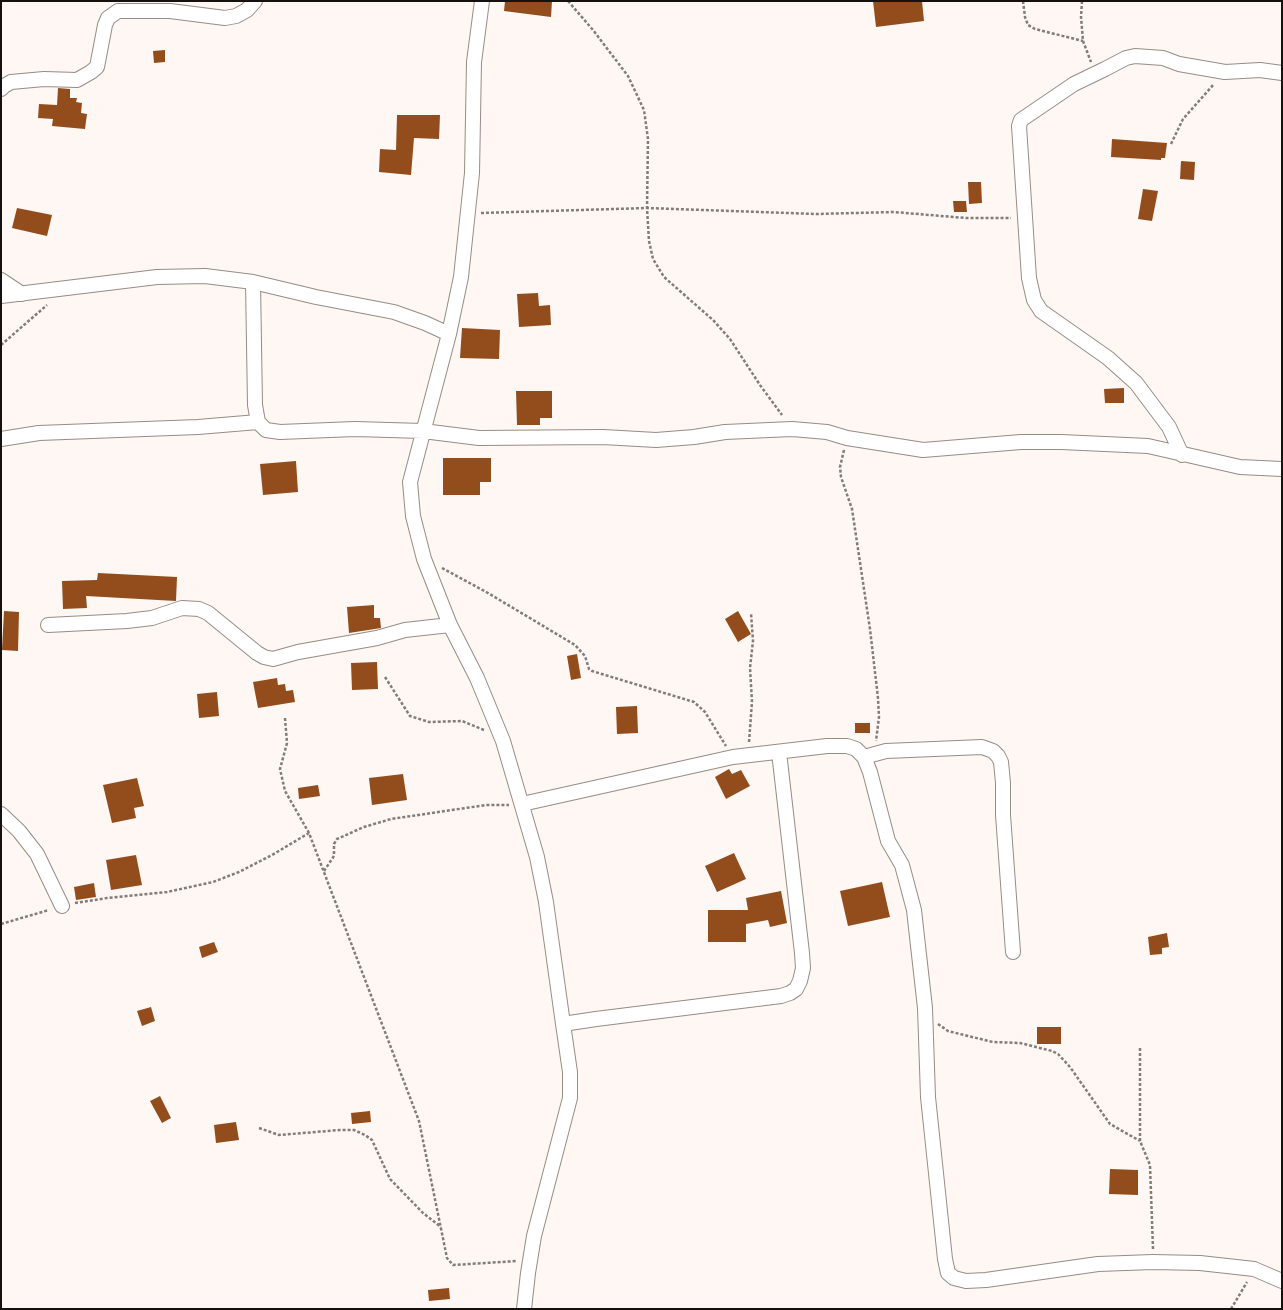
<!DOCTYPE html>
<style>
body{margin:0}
#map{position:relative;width:1283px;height:1310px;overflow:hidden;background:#fef7f3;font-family:Karla,sans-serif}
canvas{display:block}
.frame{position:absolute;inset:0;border:2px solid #15110f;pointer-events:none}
</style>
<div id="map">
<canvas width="1283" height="1310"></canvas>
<div class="frame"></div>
</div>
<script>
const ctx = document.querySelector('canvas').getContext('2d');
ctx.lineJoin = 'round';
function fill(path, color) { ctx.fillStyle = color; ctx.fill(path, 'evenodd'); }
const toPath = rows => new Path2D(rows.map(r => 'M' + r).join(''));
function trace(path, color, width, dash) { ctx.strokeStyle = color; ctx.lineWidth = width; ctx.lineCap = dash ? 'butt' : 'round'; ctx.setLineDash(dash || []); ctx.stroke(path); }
fill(toPath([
 [505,1,552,1,551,17,504,11],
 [873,1,922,1,924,21,876,27],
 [165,50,165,62,154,63,153,51],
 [58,88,70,89,70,98,77,98,76,102,82,103,81,113,87,114,85,129,52,126,53,119,38,118,39,104,57,105],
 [397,115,440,115,439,139,414,138,411,175,379,172,380,149,396,150],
 [1112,139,1167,143,1165,158,1161,158,1161,160,1111,157],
 [1181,161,1195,162,1194,180,1180,179],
 [968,182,981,182,982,203,969,204],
 [1143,189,1158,191,1152,221,1138,219],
 [953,201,966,201,967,212,954,212],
 [17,208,52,215,47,236,12,228],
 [538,293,539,306,550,305,551,325,519,327,517,294],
 [462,328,500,330,499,359,460,358],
 [1124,388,1124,403,1105,403,1104,389],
 [516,391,552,391,552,418,540,418,540,425,517,425],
 [443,458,491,458,491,482,480,482,480,495,443,495],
 [296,461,298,492,263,495,260,464],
 [98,573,177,577,176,601,86,596,87,608,63,609,62,581,97,580],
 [374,605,374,618,380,618,381,628,349,633,347,607],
 [4,611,19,612,18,651,2,650],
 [738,611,751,634,738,642,725,619],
 [577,654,581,678,571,680,567,656],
 [377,662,378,689,352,690,351,663],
 [277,678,278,685,285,684,286,691,293,690,295,702,258,708,253,682],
 [217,692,219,716,199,718,197,694],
 [637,706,638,733,617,734,616,707],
 [855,723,870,723,870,733,855,733],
 [729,769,732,774,741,770,750,786,726,799,715,777],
 [403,774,407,800,372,805,369,778],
 [137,778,144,806,134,808,136,818,112,823,103,785],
 [318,785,320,796,299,799,298,788],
 [734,853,746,879,717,892,705,866],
 [136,855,142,885,111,890,106,860],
 [882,882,890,917,848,926,840,891],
 [94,883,96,897,76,900,74,887],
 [781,891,787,923,770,927,768,920,746,924,746,942,708,942,708,910,748,910,746,898],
 [1167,933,1169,947,1162,948,1162,954,1150,955,1148,937],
 [214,942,218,952,202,958,199,947],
 [151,1007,155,1021,142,1026,137,1011],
 [1037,1027,1061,1027,1061,1044,1037,1044],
 [160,1096,171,1118,162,1123,150,1101],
 [370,1111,371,1122,352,1124,351,1113],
 [236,1122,239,1140,216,1143,214,1125],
 [1110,1169,1138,1170,1138,1195,1109,1194],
 [449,1288,450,1299,429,1301,428,1290]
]), '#934d1d');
const street = toPath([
 [482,1,474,62,472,173,461,277,449,334,410,482,413,516,424,559,450,625,477,678,503,741,537,857,546,902,563,1024,570,1072,570,1098,534,1236,528,1273,524,1309],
 [1,89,4,86,11,82,44,79,77,80,91,72,97,67,105,25,108,18,118,11,170,11,225,18,236,16,247,10,255,1],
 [1,280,22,294],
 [253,282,255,405,258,422,266,430,280,432,355,429,423,431,479,438,603,437,656,440,694,437,725,432,792,429,827,432,847,438,923,450,1021,442,1061,442,1148,446,1240,467,1282,469],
 [1,296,157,277,205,276,253,282,316,297,394,312,425,323,449,334],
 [1,439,39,433,198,427,258,422],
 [1182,455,1169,427,1136,383,1108,358,1041,311,1034,300,1029,278,1019,126,1021,120,1074,84,1105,69,1126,58,1135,56,1163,58,1179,64,1225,72,1260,70,1282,73],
 [48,625,127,621,152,618,182,608,199,609,208,613,257,653,264,657,273,659,298,652,377,638,405,630,450,625],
 [864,757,886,751,982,747,993,751,998,756,1001,762,1003,783,1003,815,1013,952],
 [522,804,733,757,827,746,847,746,856,749,864,757,870,772,888,841,902,865,914,910,925,1008,928,1097,945,1259,948,1273,954,1278,966,1281,986,1280,1098,1264,1153,1262,1200,1263,1254,1269,1282,1281],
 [1,814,19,831,37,854,62,906],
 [563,1024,596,1019,781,996,790,993,796,989,800,981,803,968,802,953,779,752]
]);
trace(street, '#978c86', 16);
trace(toPath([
 [568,1,593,30,628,76,644,110,648,139,647,208,649,241,653,259,664,277,713,320,730,339,760,385,782,415],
 [1023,1,1025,17,1028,25,1035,29,1083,41],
 [1082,1,1081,17,1083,41,1091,62],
 [1171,144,1183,119,1214,84],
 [481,213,647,208,816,214,894,212,966,218,1011,218],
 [1,345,47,305],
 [844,450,840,467,841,477,852,509,870,629,878,698,879,717,876,741],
 [442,568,488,593,575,645,585,656,589,669,592,671,694,702,705,712,726,746],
 [385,677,410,716,429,722,462,721,484,730],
 [285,718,287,743,280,769,285,791,309,833,419,1121,447,1258,453,1265,517,1261],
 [749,742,752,702,750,668,753,641,751,613],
 [324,871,334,856,334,844,337,839,364,827,391,819,486,805,509,805],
 [75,903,107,898,167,892,213,882,239,872,272,855,309,833],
 [1,924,49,910],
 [938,1024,948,1031,960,1034,993,1042,1020,1043,1052,1051,1058,1054,1070,1067,1110,1124,1140,1141],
 [1140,1048,1140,1141,1150,1165,1153,1249],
 [259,1128,279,1135,340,1130,354,1130,365,1135,372,1140,390,1179,423,1213,441,1227],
 [1231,1309,1247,1282]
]), '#827c7a', 2.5, [3, 2]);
trace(street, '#fff', 14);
</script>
